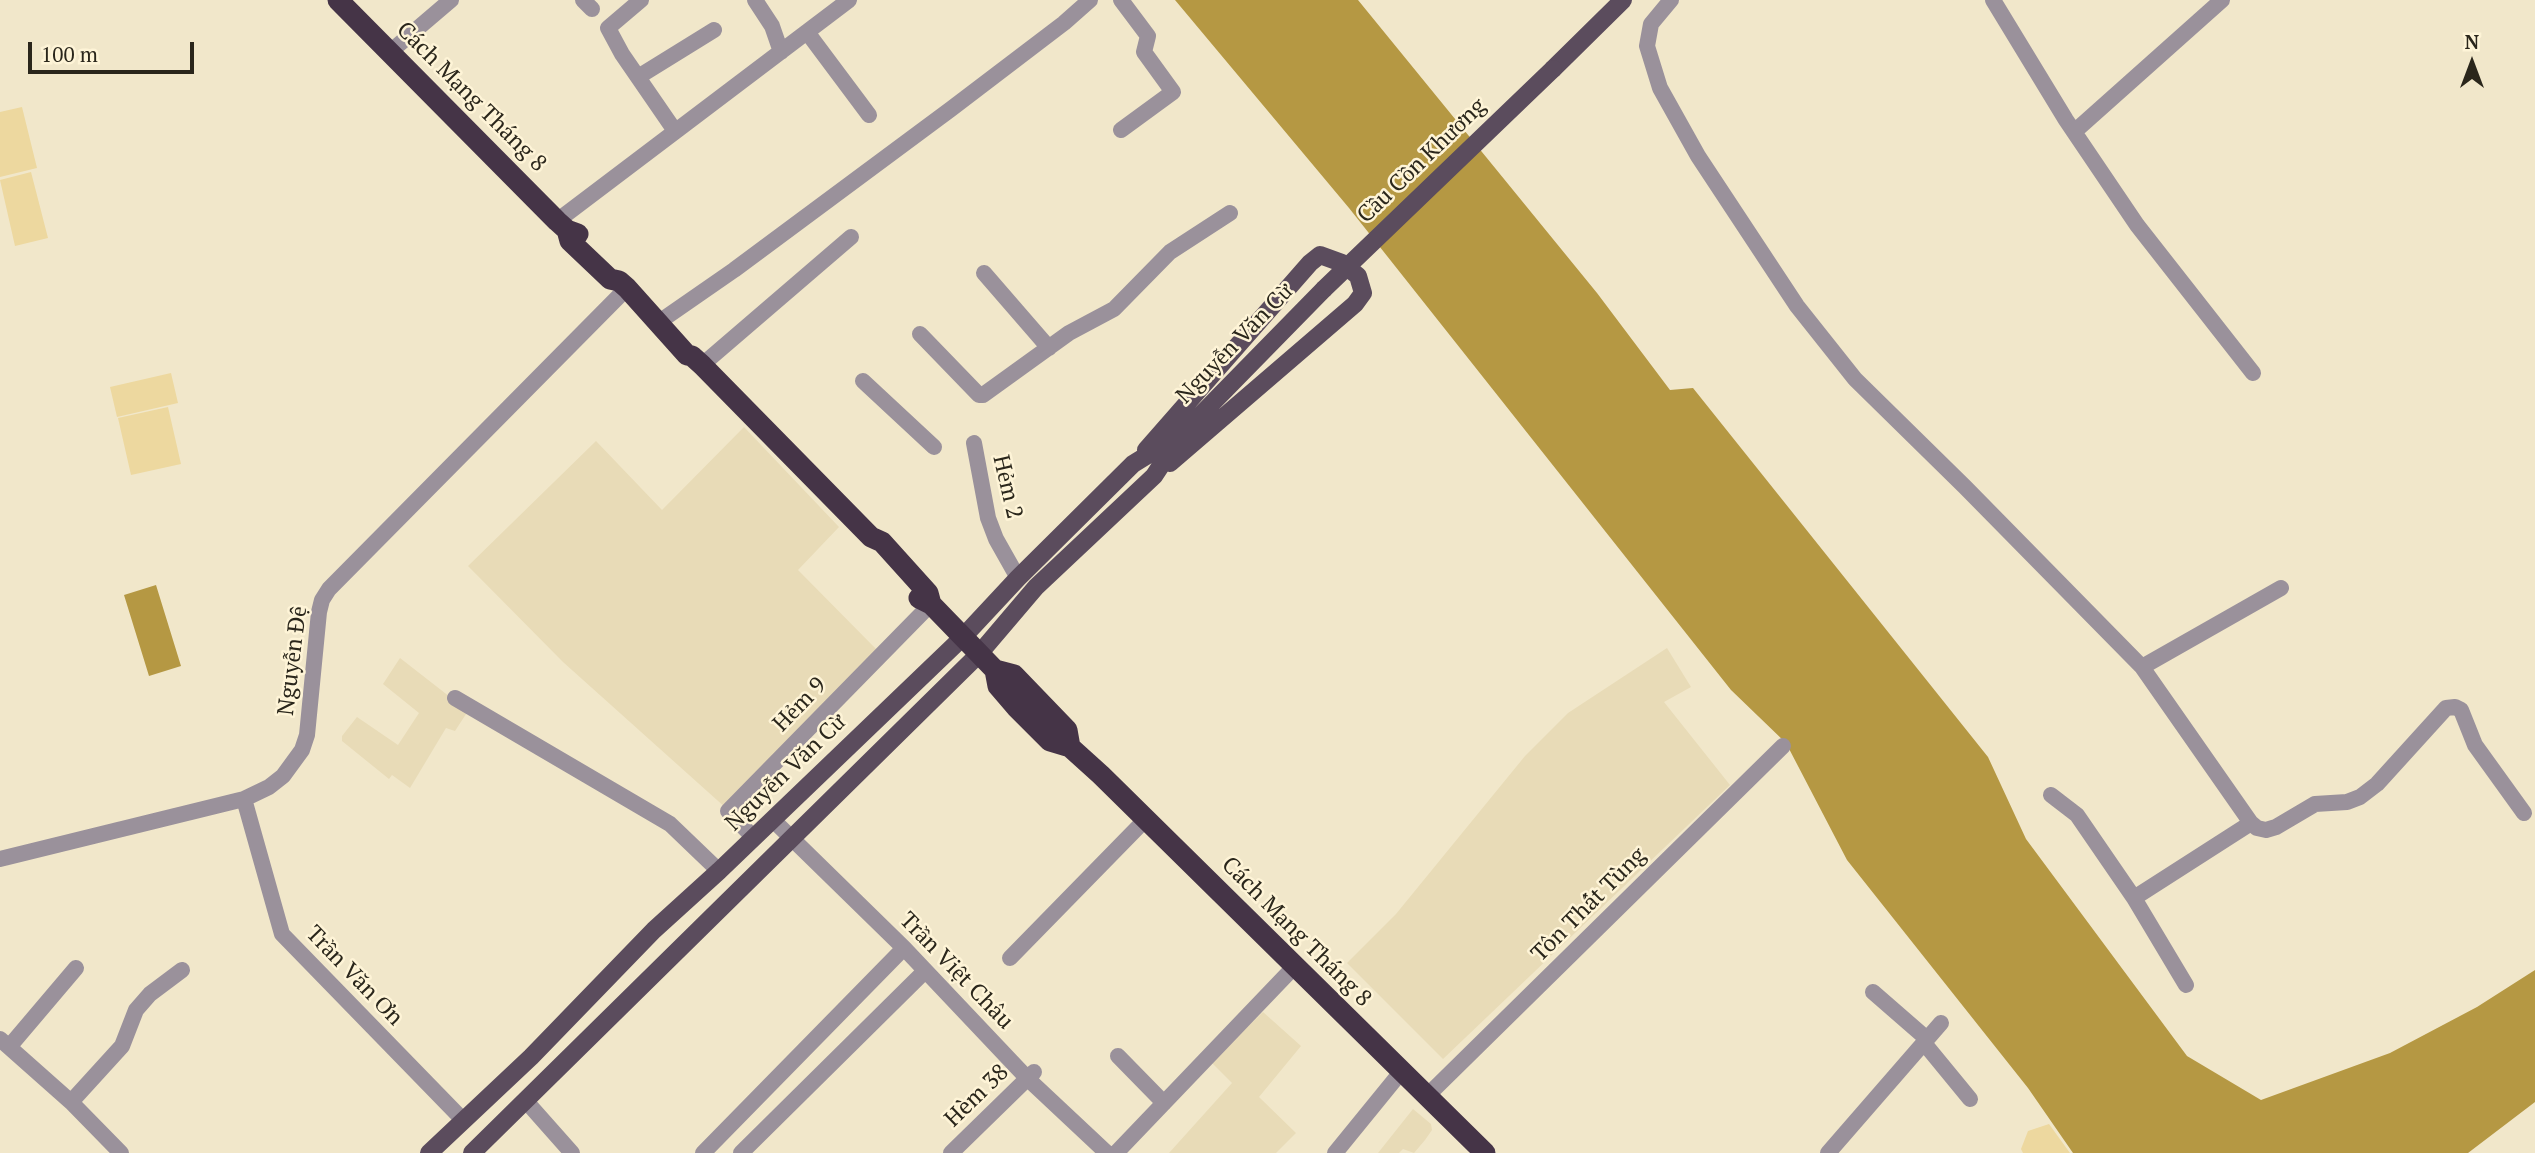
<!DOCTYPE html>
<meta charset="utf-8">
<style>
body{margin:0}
#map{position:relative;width:2535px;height:1153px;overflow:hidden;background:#f1e7ca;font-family:"PT Serif",serif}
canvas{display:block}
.north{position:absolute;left:2437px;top:28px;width:70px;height:70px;-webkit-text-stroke:5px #fef4d7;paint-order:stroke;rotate:0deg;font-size:19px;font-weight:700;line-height:28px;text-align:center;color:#2a261b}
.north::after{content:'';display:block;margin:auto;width:24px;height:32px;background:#2a261b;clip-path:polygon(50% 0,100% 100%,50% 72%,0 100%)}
.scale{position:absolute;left:28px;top:42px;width:166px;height:32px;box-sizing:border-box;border:4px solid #2a261b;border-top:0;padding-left:9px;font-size:21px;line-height:24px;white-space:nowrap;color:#2a261b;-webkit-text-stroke:5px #fef4d7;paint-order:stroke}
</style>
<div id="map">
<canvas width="2535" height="1153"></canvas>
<div class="north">N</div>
<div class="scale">100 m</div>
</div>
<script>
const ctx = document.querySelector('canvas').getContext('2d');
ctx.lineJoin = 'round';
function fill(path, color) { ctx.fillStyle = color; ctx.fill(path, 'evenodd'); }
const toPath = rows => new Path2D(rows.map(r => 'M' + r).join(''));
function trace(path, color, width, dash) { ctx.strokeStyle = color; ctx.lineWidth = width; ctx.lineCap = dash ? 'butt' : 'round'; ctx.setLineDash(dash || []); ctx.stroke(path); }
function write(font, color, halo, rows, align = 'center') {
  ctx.font = font + ' "PT Serif",serif'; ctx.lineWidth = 5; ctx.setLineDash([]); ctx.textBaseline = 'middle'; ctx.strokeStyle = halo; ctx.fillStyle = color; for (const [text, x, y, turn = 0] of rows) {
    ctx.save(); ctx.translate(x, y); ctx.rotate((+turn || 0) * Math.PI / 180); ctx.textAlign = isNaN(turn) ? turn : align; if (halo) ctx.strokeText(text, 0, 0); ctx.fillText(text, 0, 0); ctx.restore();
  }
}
fill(toPath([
 [744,427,839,527,798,570,880,653,727,809,563,662,468,566,596,441,662,510],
 [1667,648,1691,687,1664,702,1730,785,1443,1059,1347,963,1396,914,1525,756,1568,713],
 [400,658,468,711,455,731,446,728,410,788,392,775,389,779,342,741,342,736,357,717,398,745,419,713,383,684],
 [1263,1012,1301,1046,1259,1097,1296,1133,1276,1153,1169,1153,1232,1083,1211,1062],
 [1413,1109,1431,1124,1432,1130,1425,1140,1414,1153,1403,1149,1399,1153,1378,1153]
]), '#e8dbb7');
fill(toPath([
 [22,107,37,168,0,177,0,112],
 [31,172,48,238,15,246,0,180],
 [171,373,178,403,117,417,110,387],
 [168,407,181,464,131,475,118,418],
 [2049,1124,2070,1153,2023,1153,2021,1149,2028,1131]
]), '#edd89f');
fill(toPath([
 [1175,0,1358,0,1597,293,1670,390,1693,388,1988,757,2026,839,2187,1056,2261,1100,2390,1053,2477,1007,2535,970,2535,1102,2468,1153,2073,1153,2028,1088,1847,860,1786,743,1731,690,1349,208],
 [156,585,181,666,149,676,124,595]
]), '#b59843');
trace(toPath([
 [583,0,592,9],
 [641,0,608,28,622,54,675,131],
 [755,0,772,26,781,52],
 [1121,0,1148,36,1144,52,1173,92,1121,130],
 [1671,0,1651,24,1647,46,1660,88,1698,156,1797,306,1855,379,1965,487,2142,667,2281,588],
 [1993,0,2066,120,2137,225,2253,373],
 [807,32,869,115],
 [390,52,451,0],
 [638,77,714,30],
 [2074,132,2222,0],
 [557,221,849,0],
 [984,273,1049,348],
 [659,322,734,270,951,109,1064,23,1090,0],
 [920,334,979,395,983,395,1069,333,1114,309,1170,252,1230,213],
 [702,365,851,237],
 [863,381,934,447],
 [974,443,988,518,996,539,1018,578],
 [2142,667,2251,823,2257,828,2266,830,2276,827,2315,804,2347,802,2360,797,2377,784,2446,708,2455,707,2461,710,2475,745,2524,813],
 [455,698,670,824,719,871],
 [2051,795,2077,815,2134,898,2186,985],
 [244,799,282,934,463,1120],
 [773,820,904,948,1028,1079,1107,1153],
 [754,838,728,811,931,604],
 [0,859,244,799,269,787,283,776,302,750,307,735,319,612,322,600,329,589,627,288],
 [2134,898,2251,823],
 [1010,958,1145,820],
 [1873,992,1927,1039],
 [0,1039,71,1102,121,1153],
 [1924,1043,1970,1099],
 [9,1047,76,968],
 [1118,1056,1164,1103],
 [1427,1096,1783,746],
 [525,1100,572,1153],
 [71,1102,122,1046,136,1010,150,994,182,970],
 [703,1153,904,948],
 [741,1153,925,971],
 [951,1153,1034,1072],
 [1116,1153,1294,967],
 [1335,1153,1401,1072],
 [1828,1153,1941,1023]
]), '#9a919b', 16);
trace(toPath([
 [1553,69,1623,0],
 [1146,450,1310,263,1320,255,1342,263,1358,276,1363,293,1355,304,1170,463],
 [429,1153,531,1057,654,930,719,871,963,637,1018,578,1133,464,1175,438],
 [472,1153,979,654,1036,587,1154,476,1181,435,1324,289]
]), '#5b4c5d', 18);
trace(toPath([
 [338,0,557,221,567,230,578,234],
 [567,230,570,241,610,279,619,281,627,288,687,355,692,356,702,365,871,537,882,542,928,593,931,604],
 [919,598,931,604,995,670,1014,675,1067,730,1070,747],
 [995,670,998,686,1016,707,1050,741,1070,747,1101,775,1485,1153]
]), '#453447', 21);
trace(toPath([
 [1324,289,1553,69]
]), '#5b4c5d', 18);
write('23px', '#2a261b', '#fef4d7', [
 ["Cách Mạng Tháng 8",471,97,45],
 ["Cầu Cồn Khương",1422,161,-44],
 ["Nguyễn Văn Cừ",1235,344,-46],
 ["Hẻm 2",1007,487,77],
 ["Nguyễn Đệ",293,661,-83],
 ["Hẻm 9",800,705,-46],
 ["Nguyễn Văn Cừ",786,773,-44],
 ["Tôn Thất Tùng",1589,905,-45],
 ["Cách Mạng Tháng 8",1296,932,45],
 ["Trần Việt Châu",956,971,46],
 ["Trần Văn Ơn",354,976,46],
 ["Hèm 38",977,1096,-44]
]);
</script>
